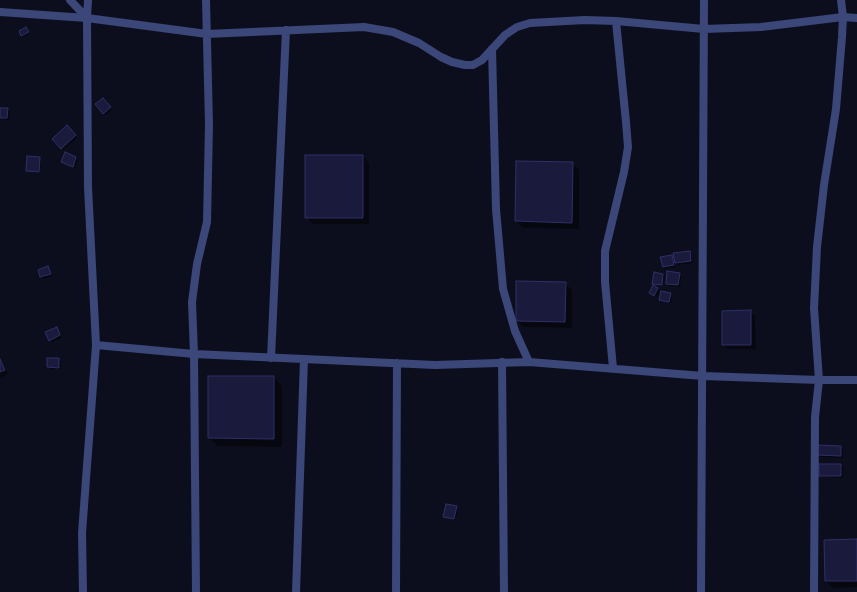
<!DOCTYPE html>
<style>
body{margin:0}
canvas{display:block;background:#0d0e1d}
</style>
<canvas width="857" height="592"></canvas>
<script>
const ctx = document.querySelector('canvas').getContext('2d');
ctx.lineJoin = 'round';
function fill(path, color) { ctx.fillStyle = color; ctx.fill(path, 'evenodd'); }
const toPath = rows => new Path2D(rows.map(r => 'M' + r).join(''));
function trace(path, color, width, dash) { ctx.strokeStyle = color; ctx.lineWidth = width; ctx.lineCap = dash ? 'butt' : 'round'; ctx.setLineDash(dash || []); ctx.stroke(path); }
fill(toPath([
 [28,30,30,34,24,37,22,35],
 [105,101,112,110,106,115,104,113],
 [0,109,8,109,10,111,9,120,0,119],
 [67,126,77,138,63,150,53,139],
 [65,154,78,160,75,168,62,162],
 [363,156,369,163,369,224,312,224,306,217],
 [39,158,41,160,40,173,29,172,27,170],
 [573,163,579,170,579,229,523,228,516,221],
 [689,252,691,254,693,263,678,265,674,261,676,267,665,269,663,267,671,256,675,260],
 [48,268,52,276,43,279,41,277],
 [663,274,665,276,663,286,655,285,653,283],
 [679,274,681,276,680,287,669,286,667,284],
 [565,283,572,290,572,328,523,327,517,321],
 [658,289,660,291,657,297,650,293],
 [670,294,672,296,671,303,662,301,660,299],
 [751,312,755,316,756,349,728,349,723,345],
 [56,328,62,338,52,342,50,340],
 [0,358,8,374,0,378],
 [59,359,61,361,61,369,50,369,48,367],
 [274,377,282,386,282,447,218,446,209,438],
 [841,447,843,449,843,458,820,457,818,455],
 [841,465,843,467,843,478,822,477,820,475],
 [456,507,458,509,456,520,446,518,444,516],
 [857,540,857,587,833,588,826,581]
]), '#0007');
const building = toPath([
 [26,27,29,32,21,36,19,31,26,27],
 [103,98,111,107,103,114,95,104,103,98],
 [0,108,8,108,7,118,0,118,0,108],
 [67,125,76,135,61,149,52,139,67,125],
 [65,152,76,157,73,167,61,162,65,152],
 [305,155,363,155,363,218,305,218,305,155],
 [27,156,40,157,39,172,26,171,27,156],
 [516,161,573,162,572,223,515,221,516,161],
 [690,251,691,261,675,263,673,253,690,251],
 [672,255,674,265,663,267,660,257,672,255],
 [48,266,51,274,40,277,38,270,48,266],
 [667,271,680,273,678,285,666,284,667,271],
 [654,272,663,274,662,285,652,284,654,272],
 [516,281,566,282,565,322,516,321,516,281],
 [653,285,658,288,654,296,649,293,653,285],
 [661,291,671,293,669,302,659,300,661,291],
 [751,310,751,345,722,345,722,311,751,310],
 [57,327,60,335,49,341,45,332,57,327],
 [47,358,59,358,59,368,47,367,47,358],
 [0,359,5,370,0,372,0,359],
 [208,376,274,376,274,439,208,438,208,376],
 [817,445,841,446,841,456,817,455,817,445],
 [819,464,841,464,841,476,819,476,819,464],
 [446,504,457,506,454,519,443,517,446,504],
 [857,539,857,581,825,581,824,540,857,539]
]);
fill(building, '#1a1b3c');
trace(building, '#2e2f67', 1);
trace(toPath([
 [70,0,87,18],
 [206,0,209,124,207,222,197,264,192,302,194,354,435,365,529,362,703,376,819,380,815,417,814,592],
 [841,0,843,17,842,37,836,109,824,185,817,247,814,308,819,380,857,380],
 [0,12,87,18,207,34,364,27,393,32,419,43,441,57,452,62,465,65,473,65,482,60,505,35,517,27,530,23,585,20,616,21,704,29,761,27,843,17,857,18],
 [492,49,496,209,503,289,515,331,529,362],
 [96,345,194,354,196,592],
 [271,358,286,30],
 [502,362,504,592],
 [613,368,605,282,605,251,624,172,628,147,626,122,616,21],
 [83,592,82,533,96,345,88,187,87,18,88,0],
 [296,592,304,359],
 [396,592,397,363],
 [701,592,704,0]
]), '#3b4679', 8);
</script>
